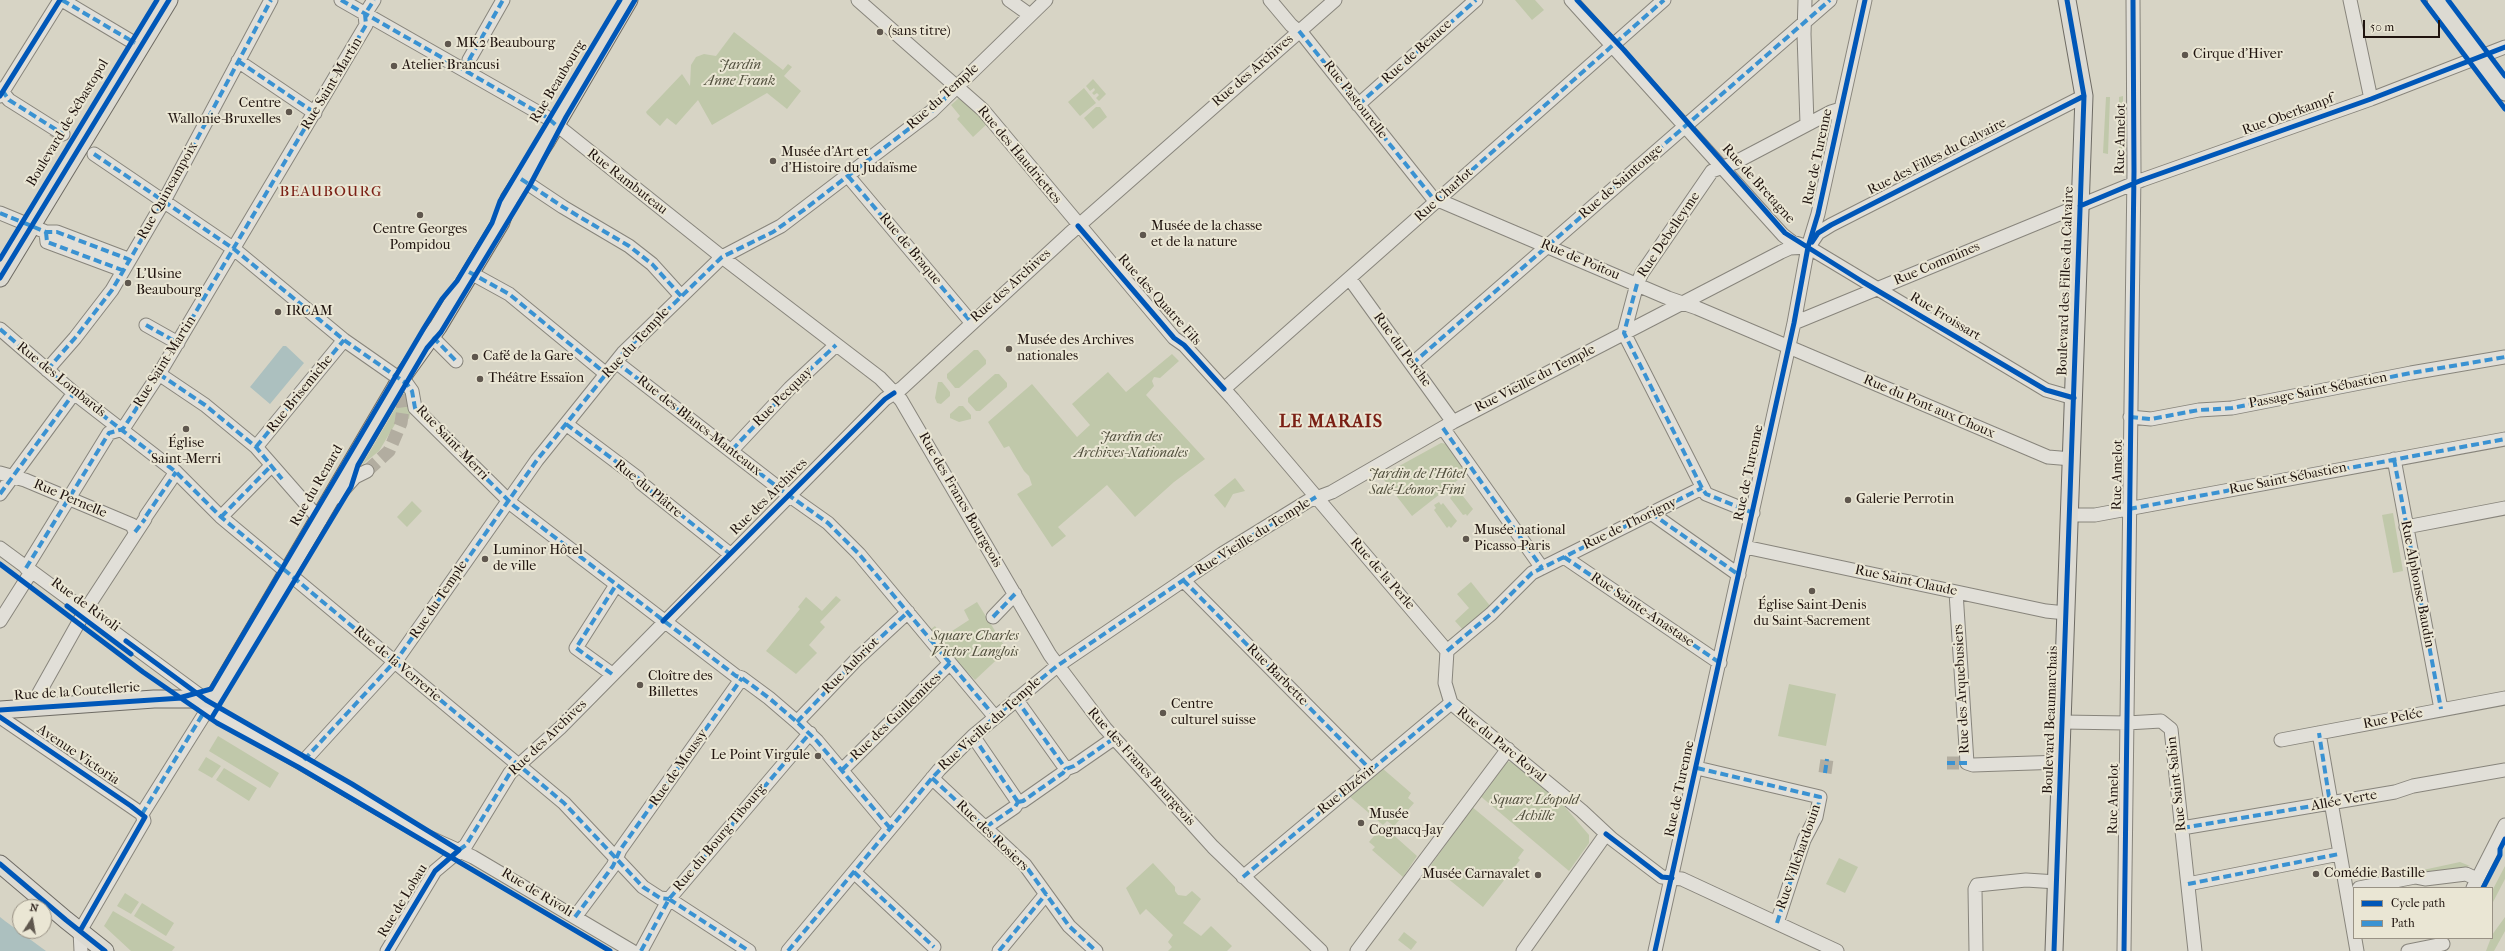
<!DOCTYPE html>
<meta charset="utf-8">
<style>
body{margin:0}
#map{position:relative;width:2505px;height:951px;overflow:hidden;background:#d7d4c5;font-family:"IM FELL French Canon",serif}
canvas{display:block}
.legend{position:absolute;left:2353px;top:887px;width:140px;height:52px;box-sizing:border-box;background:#eae6d4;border:1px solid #999285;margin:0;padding:5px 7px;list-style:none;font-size:12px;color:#1f130e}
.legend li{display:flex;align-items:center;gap:8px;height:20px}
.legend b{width:20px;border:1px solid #999285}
.north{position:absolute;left:12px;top:899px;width:40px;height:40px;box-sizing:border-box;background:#eae6d4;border:1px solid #999285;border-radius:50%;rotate:11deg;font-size:11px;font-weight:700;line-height:16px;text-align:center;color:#1f130e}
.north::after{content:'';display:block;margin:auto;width:14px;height:18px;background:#5f574e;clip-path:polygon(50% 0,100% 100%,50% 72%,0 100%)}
.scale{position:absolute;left:2363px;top:20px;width:77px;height:18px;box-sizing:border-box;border:2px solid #1f130e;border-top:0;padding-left:5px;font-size:12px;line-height:14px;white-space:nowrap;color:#1f130e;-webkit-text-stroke:3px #eae6d4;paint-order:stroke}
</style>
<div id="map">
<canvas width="2505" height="951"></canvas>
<ul class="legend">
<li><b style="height:5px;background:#0057b8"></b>Cycle path</li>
<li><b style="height:5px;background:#3a92d2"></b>Path</li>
</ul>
<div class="north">N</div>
<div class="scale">50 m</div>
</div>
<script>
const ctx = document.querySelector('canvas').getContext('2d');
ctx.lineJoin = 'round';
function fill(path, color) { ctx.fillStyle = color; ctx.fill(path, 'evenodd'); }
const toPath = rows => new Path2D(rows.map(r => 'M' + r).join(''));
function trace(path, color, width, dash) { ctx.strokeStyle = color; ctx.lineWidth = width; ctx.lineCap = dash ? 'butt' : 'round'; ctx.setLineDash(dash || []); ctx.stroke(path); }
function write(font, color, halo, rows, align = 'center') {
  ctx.font = font + ' "IM FELL French Canon",serif'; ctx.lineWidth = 4; ctx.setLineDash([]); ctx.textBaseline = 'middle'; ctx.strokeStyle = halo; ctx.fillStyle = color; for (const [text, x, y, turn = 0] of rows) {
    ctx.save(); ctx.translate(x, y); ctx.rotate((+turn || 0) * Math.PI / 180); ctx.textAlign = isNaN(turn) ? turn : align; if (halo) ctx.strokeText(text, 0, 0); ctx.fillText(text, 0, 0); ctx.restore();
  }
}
fill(toPath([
 [1515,0,1535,0,1544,10,1532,20],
 [734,32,783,70,788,64,792,67,784,76,801,91,787,109,767,93,712,125,698,100,676,125,667,118,660,126,647,114,646,112,682,74,690,86,691,65,696,57,704,54,716,56],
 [1093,79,1106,94,1099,101,1096,98,1099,95,1097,93,1094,95,1092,93,1095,90,1094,88,1090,91,1086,86],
 [1084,88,1096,103,1080,116,1068,102],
 [2123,96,2123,153,2119,154,2119,97],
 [960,97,987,124,973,137,957,119,960,116,951,105],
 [2106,97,2110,97,2108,154,2103,153],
 [1096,107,1100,107,1107,117,1093,129,1084,118],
 [974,350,978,350,986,360,986,364,959,388,955,388,947,378,947,374],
 [1172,354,1179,361,1160,378,1154,377,1152,381,1154,386,1146,395,1205,459,1174,482,1135,517,1107,485,1058,527,1066,536,1052,547,1017,494,1032,485,1029,476,1024,471,1009,446,1004,448,988,422,1032,384,1077,437,1090,425,1072,404,1108,372,1126,392],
 [995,374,999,374,1007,383,1007,387,980,411,976,411,968,402,968,398],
 [938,382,942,382,950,392,950,396,941,404,937,403,935,398],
 [406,390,411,408,409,419,400,416,379,451,362,465],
 [959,406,963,406,971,415,971,419,959,422,950,418,950,414],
 [1441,443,1448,444,1468,472,1412,516,1381,476],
 [1235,478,1245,491,1233,494,1225,508,1214,495],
 [1455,490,1457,492,1459,491,1473,509,1467,516,1466,514,1463,515,1450,498,1452,496,1451,493],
 [412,501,422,511,407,527,397,517],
 [1439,502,1441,505,1443,503,1457,521,1451,528,1449,526,1447,528,1434,510,1436,508,1434,505],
 [2393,513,2403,571,2393,573,2382,515],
 [1471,582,1491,607,1464,631,1455,621,1469,608,1457,594],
 [836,596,841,600,820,622,825,627,809,645,817,653,796,674,766,651,800,609,798,607,806,597,822,611],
 [977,602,1007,650,975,680,945,650,930,630,935,626,942,636,949,633,969,620,964,610],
 [1789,684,1836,694,1826,746,1778,736],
 [218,736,279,773,270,788,209,751],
 [206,757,221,766,212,778,198,770],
 [1514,761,1553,793,1589,835,1589,843,1569,871,1479,795,1484,794,1506,762],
 [224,768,257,788,249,801,216,780],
 [1382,768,1411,793,1408,798,1414,803,1394,826,1387,821,1383,825,1349,796],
 [1471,806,1524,850,1518,858,1520,860,1483,907,1431,865,1471,810],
 [1381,828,1387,833,1389,831,1417,856,1403,877,1372,850,1375,847,1369,842],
 [1839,858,1858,867,1845,893,1826,884],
 [2460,862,2470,866,2424,876,2423,870],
 [1153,863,1175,887,1175,891,1178,895,1186,896,1192,891,1201,899,1183,923,1201,936,1211,926,1232,946,1227,951,1168,951,1172,947,1168,942,1173,935,1146,909,1140,915,1126,888],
 [2505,866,2505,879,2492,904,2492,891],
 [125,893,139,902,131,914,117,906],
 [142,903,174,923,166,936,134,916],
 [113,911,175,947,172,951,131,951,104,926],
 [2505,917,2505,931,2494,951,2486,951,2492,935],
 [1404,932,1417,942,1411,950,1398,940]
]), '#c0c8aa');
fill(toPath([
 [283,346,286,346,304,363,270,404,250,387],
 [0,917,5,921,46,951,0,951]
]), '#acc0bf');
trace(toPath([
 [53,130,86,152],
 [367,471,389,451,401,423,403,409,401,394,393,379],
 [1947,763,1959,763],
 [1825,773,1827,759]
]), '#b2ada0', 13, [13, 6]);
const minor = toPath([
 [62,0,141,47],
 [341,0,548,118,722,257,880,378,901,400,1050,655,1105,728,1213,847,1321,951],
 [858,0,983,110,1174,338,1184,345,1233,399,1447,651],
 [1009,0,1030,15],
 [1270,0,1291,25,1304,36,1432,197,1438,200,1668,298,1697,308,2048,457,2072,459],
 [1571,0,1783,235,1792,242,1808,247,2046,390,2074,398],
 [1805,0,1804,34,1807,124],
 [2350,0,2371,99],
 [469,60,503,0],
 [238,61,315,113],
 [0,89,9,100,63,134],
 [0,96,60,0],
 [1358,105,1476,0],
 [94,154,234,249,344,340,407,384,412,391,415,408,514,506,736,676,742,678,769,698,797,722,817,741,890,828],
 [848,176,971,322],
 [521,179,563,207,629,246,652,264,681,296],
 [0,213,46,232,57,232,128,259],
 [46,232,47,242,122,270],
 [1812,242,1818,233,1831,225,2084,96],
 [469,272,509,294,605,373],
 [1350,279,1453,422],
 [1794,323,2142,180,2371,99,2505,47],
 [146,325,178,343],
 [0,329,74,393,176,472,221,517,564,803,643,887,660,898,669,899],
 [431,336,456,361],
 [616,362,780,489,828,523,859,554,995,717],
 [1412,364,1830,0],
 [47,370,75,338,112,290,164,201,271,0],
 [159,374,205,405,256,447,320,520],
 [1224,389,1664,0],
 [2130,417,2151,419,2199,410,2232,408,2411,373,2505,357],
 [566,424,638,478,641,483,730,554],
 [1443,428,1542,568],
 [256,447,344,340],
 [732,450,790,388,836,345],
 [2394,459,2441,709],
 [0,473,25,480,132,525,135,532],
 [0,494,74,393],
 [337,497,355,477,367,471],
 [1651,513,1739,575],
 [1753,513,1706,494,1624,333,1637,284,1642,273,1712,171,1734,163,1831,112,1841,109],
 [2070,515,2095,515,2505,439],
 [146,516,176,472],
 [221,517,271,466],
 [2406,527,2505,508],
 [1745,547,2046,611,2066,613],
 [0,548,206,700,215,713,424,835,473,857,632,951],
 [1564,557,1720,663],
 [26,568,109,433,123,429,159,374,366,25,365,14,374,0],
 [1183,580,1371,770],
 [1956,592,1967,763,1973,765,2062,762],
 [993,617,1015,594],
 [0,621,31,572],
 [1447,651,1445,683,1451,703,1582,811,1612,839,1662,877,1682,879,1837,951],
 [1447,651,1491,614,1532,573,1702,488],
 [612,674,576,648,616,585],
 [1016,699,1066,769],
 [38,707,39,693,85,611,145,519],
 [0,717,142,814],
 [797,722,856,660,908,612],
 [2062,722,2127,723,2161,721,2171,729,2195,951],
 [2319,733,2357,951],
 [973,736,1018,802],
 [2281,740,2505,698],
 [302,763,398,658,537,460,623,353,722,257,781,226,932,111,1046,0],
 [1697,768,1820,797,1816,817,1804,840,1777,923],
 [842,770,950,663],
 [932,778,1025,865,1069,926,1096,951],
 [1018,802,1023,801,1063,773,1066,769,1074,766,1113,739],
 [142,814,204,715,206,700],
 [986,827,1015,807,1018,802],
 [2182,828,2395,792,2413,786,2505,770],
 [854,872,934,947],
 [1243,877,1451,703],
 [2188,884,2339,854],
 [2359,888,2415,877,2425,879,2466,874,2477,879],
 [2473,888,2505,825],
 [669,899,749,951],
 [575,917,613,866,620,850,742,678],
 [81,951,80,931,144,821,142,814],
 [387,951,435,871,466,845,510,773,560,728,885,399,902,388,1069,234,1335,0],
 [641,951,669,899,810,733],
 [788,951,939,770,973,736,1057,666,1222,554,1308,501,1332,492,1453,422,1781,252,1790,248,1808,247],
 [999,951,1046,894],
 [1357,951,1508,749],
 [1523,951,1606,834],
 [1655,951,1794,323,1808,247,1818,214,1865,0],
 [1976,951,1975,889,1977,885,2026,880,2057,882],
 [2124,951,2134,171,2133,0],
 [2408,951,2443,944]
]);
const major = toPath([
 [2436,0,2505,92],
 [0,278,169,0],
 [0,710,154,699,213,699,400,380,438,327,501,222,509,199,547,140,629,0],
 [0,864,66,920,105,951],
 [2054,951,2084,96,2067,0]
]);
trace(minor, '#88857c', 15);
trace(major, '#6e6b64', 19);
trace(minor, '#e1dfd8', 13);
trace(major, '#dcdad2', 17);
trace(toPath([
 [62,0,135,43],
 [341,0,548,118,556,125],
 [1299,31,1432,197,1438,200,1664,0],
 [469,60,503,0],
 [238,61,315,113],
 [461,68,466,59,473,62,468,72],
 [2,90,9,100,63,134],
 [1358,105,1476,0],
 [94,154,234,249,344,340,407,384,412,391,415,408,514,506,736,676,742,678,769,698,797,722,817,741,890,828],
 [848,176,971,322],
 [521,179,563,207,629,246,652,264,681,296],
 [0,213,46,232,57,232,128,259],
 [46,232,47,242,122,270],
 [469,272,509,294,605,373],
 [1637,284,1624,333,1702,488,1706,494,1753,513],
 [146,325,178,343],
 [0,329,74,393,176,472,221,517,564,803,643,887,660,898,669,899],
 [433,337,456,361],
 [616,362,780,489,828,523,859,554,995,717],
 [1412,364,1830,0],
 [47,370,75,338,112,290,164,201,271,0],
 [159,374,205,405,256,447,282,479],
 [2130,417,2151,419,2199,410,2232,408,2411,373,2505,357],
 [566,424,638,478,641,483,730,554],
 [1443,428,1542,568],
 [256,447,344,340],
 [732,450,790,388,836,345],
 [2394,459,2441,709],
 [0,494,74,393],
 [2129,509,2505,439],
 [1651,513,1739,575],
 [146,516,176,472],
 [221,517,271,466],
 [135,532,145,519],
 [1564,557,1720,663],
 [26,568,109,433,123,429,159,374,366,25,365,14,374,0],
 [1183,580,1371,770],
 [993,617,1015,594],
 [1447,651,1491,614,1532,573,1702,488],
 [612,674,576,648,616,585],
 [1016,699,1066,769],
 [797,722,856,660,908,612],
 [973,736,1018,802],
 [304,760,398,658,537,460,623,353,722,257,773,232,805,209,932,111,957,87],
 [1947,763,1967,763],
 [1697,768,1820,797,1816,817,1804,840,1777,923],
 [842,770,950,663],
 [1825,773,1827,759],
 [932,778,1025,865,1069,926,1096,951],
 [1018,802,1023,801,1063,773,1066,769,1074,766,1113,739],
 [142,814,204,712],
 [986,827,1015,807,1018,802],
 [2182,828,2330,803,2319,733],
 [459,850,466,845,510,773,518,765],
 [854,872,934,947],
 [1243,877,1451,703],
 [2188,884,2339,854],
 [669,899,749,951],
 [575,917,613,866,620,850,742,678],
 [641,951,669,899,810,733],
 [788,951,932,778,973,736,1016,699,1057,666,1222,554,1316,497],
 [999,951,1046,894]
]), '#3a92d2', 4, [8, 4]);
trace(toPath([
 [1577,0,1624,50,1785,233,1863,282,2046,390,2074,398],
 [2423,0,2505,109],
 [2448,0,2505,76],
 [0,96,60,0],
 [2080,206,2142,180,2371,99,2505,47],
 [1078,226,1174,338,1184,345,1224,389],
 [1812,242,1818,233,1831,225,2084,96],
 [0,259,157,0],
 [0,278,169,0],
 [0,564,143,672,217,723,298,767,610,951],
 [67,606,131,654],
 [663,621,885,399,894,393],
 [126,641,206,700,352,784,459,850,435,871,387,951],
 [179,698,211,689,424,328,442,299,457,281,492,223,500,201,620,0],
 [0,710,182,698],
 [0,717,131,806,145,817,80,931],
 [211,719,351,487,358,465,427,348,441,332,530,185,566,117,635,0],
 [1606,834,1662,877,1672,878],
 [0,864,66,920,105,951],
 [2483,888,2500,855,2500,849,2505,839],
 [1655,951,1794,323,1808,247,1818,214,1865,0],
 [2054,951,2084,96,2067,0],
 [2124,951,2134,171,2133,0]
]), '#0057b8', 5);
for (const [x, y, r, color] of [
 [880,32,4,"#5f574e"],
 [448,44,4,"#5f574e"],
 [2185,55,4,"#5f574e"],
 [394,66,4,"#5f574e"],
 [289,112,4,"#5f574e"],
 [773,161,4,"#5f574e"],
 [420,215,4,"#5f574e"],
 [1143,235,4,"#5f574e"],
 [128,283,4,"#5f574e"],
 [278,312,4,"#5f574e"],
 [1009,349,4,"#5f574e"],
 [475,357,4,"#5f574e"],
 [480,379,4,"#5f574e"],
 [186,429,4,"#5f574e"],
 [1848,500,4,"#5f574e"],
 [1466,539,4,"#5f574e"],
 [485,559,4,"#5f574e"],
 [1812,591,4,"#5f574e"],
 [640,685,4,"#5f574e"],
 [1163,713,4,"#5f574e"],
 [818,756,4,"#5f574e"],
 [1361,823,4,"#5f574e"],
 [2316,874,4,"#5f574e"],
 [1538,875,4,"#5f574e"]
]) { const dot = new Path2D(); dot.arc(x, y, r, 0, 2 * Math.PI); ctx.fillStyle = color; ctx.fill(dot); trace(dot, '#eae6d4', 1.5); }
write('14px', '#1f130e', '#eae6d4', [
 ["(sans titre)",888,32],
 ["MK2 Beaubourg",456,44],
 ["Cirque d'Hiver",2193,55],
 ["Atelier Brancusi",402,66],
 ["Centre",281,104,"right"],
 ["Wallonie-Bruxelles",281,120,"right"],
 ["Musée d'Art et",781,153],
 ["d'Histoire du Judaïsme",781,169],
 ["Musée de la chasse",1151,227],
 ["et de la nature",1151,243],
 ["Centre Georges",420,230,"center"],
 ["Pompidou",420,246,"center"],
 ["L'Usine",136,275],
 ["Beaubourg",136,291],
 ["IRCAM",286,312],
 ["Musée des Archives",1017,341],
 ["nationales",1017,357],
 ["Café de la Gare",483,357],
 ["Théâtre Essaïon",488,379],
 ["Église",186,444,"center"],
 ["Saint-Merri",186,460,"center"],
 ["Galerie Perrotin",1856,500],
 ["Musée national",1474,531],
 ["Picasso-Paris",1474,547],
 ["Luminor Hôtel",493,551],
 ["de ville",493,567],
 ["Église Saint-Denis",1812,606,"center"],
 ["du Saint-Sacrement",1812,622,"center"],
 ["Cloître des",648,677],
 ["Billettes",648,693],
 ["Centre",1171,705],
 ["culturel suisse",1171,721],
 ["Le Point Virgule",810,756,"right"],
 ["Musée",1369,815],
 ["Cognacq-Jay",1369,831],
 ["Comédie Bastille",2324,874],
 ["Musée Carnavalet",1530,875,"right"]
], 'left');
write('14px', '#1f130e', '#eae6d4', [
 ["Rue de Beauce",1417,52,-42],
 ["Rue des Archives",1253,71,-41],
 ["Rue Beaubourg",558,82,-59],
 ["Rue Saint-Martin",332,84,-59],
 ["Rue du Temple",943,97,-42],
 ["Rue Pastourelle",1355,100,52],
 ["Rue Oberkampf",2288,115,-20],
 ["Boulevard de Sébastopol",68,123,-59],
 ["Rue Amelot",2121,139,-89],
 ["Rue des Haudriettes",1019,155,50],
 ["Rue de Turenne",1818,157,-78],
 ["Rue des Filles du Calvaire",1937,157,-27],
 ["Rue Rambuteau",627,182,38],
 ["Rue de Saintonge",1621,182,-41],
 ["Rue de Bretagne",1758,184,48],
 ["Rue Quincampoix",168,191,-61],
 ["Rue Charlot",1444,195,-42],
 ["Rue Debelleyme",1669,235,-56],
 ["Rue de Braque",910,249,50],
 ["Rue de Poitou",1580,260,23],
 ["Rue Commines",1937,264,-23],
 ["Boulevard des Filles du Calvaire",2066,281,-88],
 ["Rue des Archives",1011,286,-42],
 ["Rue des Quatre Fils",1159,300,48],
 ["Rue Froissart",1945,317,31],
 ["Rue du Temple",636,343,-47],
 ["Rue du Perche",1402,350,54],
 ["Rue Saint-Martin",165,362,-58],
 ["Rue Vieille du Temple",1535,379,-27],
 ["Rue des Lombards",61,380,39],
 ["Passage Saint-Sébastien",2318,391,-11],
 ["Rue Brisemiche",300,394,-51],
 ["Rue Pecquay",783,397,-45],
 ["Rue du Pont aux Choux",1929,407,23],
 ["Rue des Blancs-Manteaux",699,426,38],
 ["Rue Saint-Merri",452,443,46],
 ["Rue de Turenne",1749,473,-78],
 ["Rue Amelot",2118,475,-89],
 ["Rue Saint-Sébastien",2288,479,-11],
 ["Rue du Renard",317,486,-60],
 ["Rue du Plâtre",648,489,39],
 ["Rue des Archives",769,497,-45],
 ["Rue Pernelle",70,499,23],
 ["Rue des Francs Bourgeois",960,500,60],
 ["Rue de Thorigny",1630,524,-26],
 ["Rue Vieille du Temple",1253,537,-32],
 ["Rue de la Perle",1382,574,49],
 ["Rue Saint-Claude",1906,581,12],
 ["Rue Alphonse Baudin",2417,584,79],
 ["Rue du Temple",439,600,-56],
 ["Rue de Rivoli",85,605,36],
 ["Rue Sainte-Anastase",1642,610,34],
 ["Rue de la Verrerie",397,664,40],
 ["Rue Aubriot",851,666,-45],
 ["Rue Barbette",1277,675,45],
 ["Rue des Arquebusiers",1962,689,-93],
 ["Rue de la Coutellerie",77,692,-4],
 ["Rue des Guillemites",896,717,-44],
 ["Rue Pelée",2393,719,-11],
 ["Boulevard Beaumarchais",2051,720,-88],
 ["Rue Vieille du Temple",990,724,-42],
 ["Rue des Archives",548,738,-44],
 ["Rue du Parc Royal",1501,745,39],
 ["Avenue Victoria",78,755,34],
 ["Rue des Francs Bourgeois",1141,767,48],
 ["Rue de Moussy",679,768,-55],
 ["Rue Saint-Sabin",2177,784,-96],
 ["Rue de Turenne",1680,789,-78],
 ["Rue Elzévir",1347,790,-39],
 ["Rue Amelot",2114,799,-89],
 ["Allée Verte",2344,801,-10],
 ["Rue des Rosiers",992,836,44],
 ["Rue du Bourg Tibourg",720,838,-50],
 ["Rue Villehardouin",1799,857,-71],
 ["Rue de Rivoli",537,893,31],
 ["Rue de Lobau",403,901,-59]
]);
write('italic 14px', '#514f3d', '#eae6d4', [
 ["Jardin",740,66],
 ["Anne Frank",740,82],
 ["Jardin des",1131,438],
 ["Archives-Nationales",1131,454],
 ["Jardin de l'Hôtel",1417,475],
 ["Salé-Léonor-Fini",1417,491],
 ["Square Charles",975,637],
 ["Victor Langlois",975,653],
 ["Square Léopold",1535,801],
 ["Achille",1535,817]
]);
ctx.letterSpacing = '1px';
write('15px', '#7a1f14', '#eae6d4', [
 ["BEAUBOURG",331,192]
]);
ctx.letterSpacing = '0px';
ctx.letterSpacing = '1px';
write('bold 18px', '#7a1f14', '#eae6d4', [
 ["LE MARAIS",1331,423]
]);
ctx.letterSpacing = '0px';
</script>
